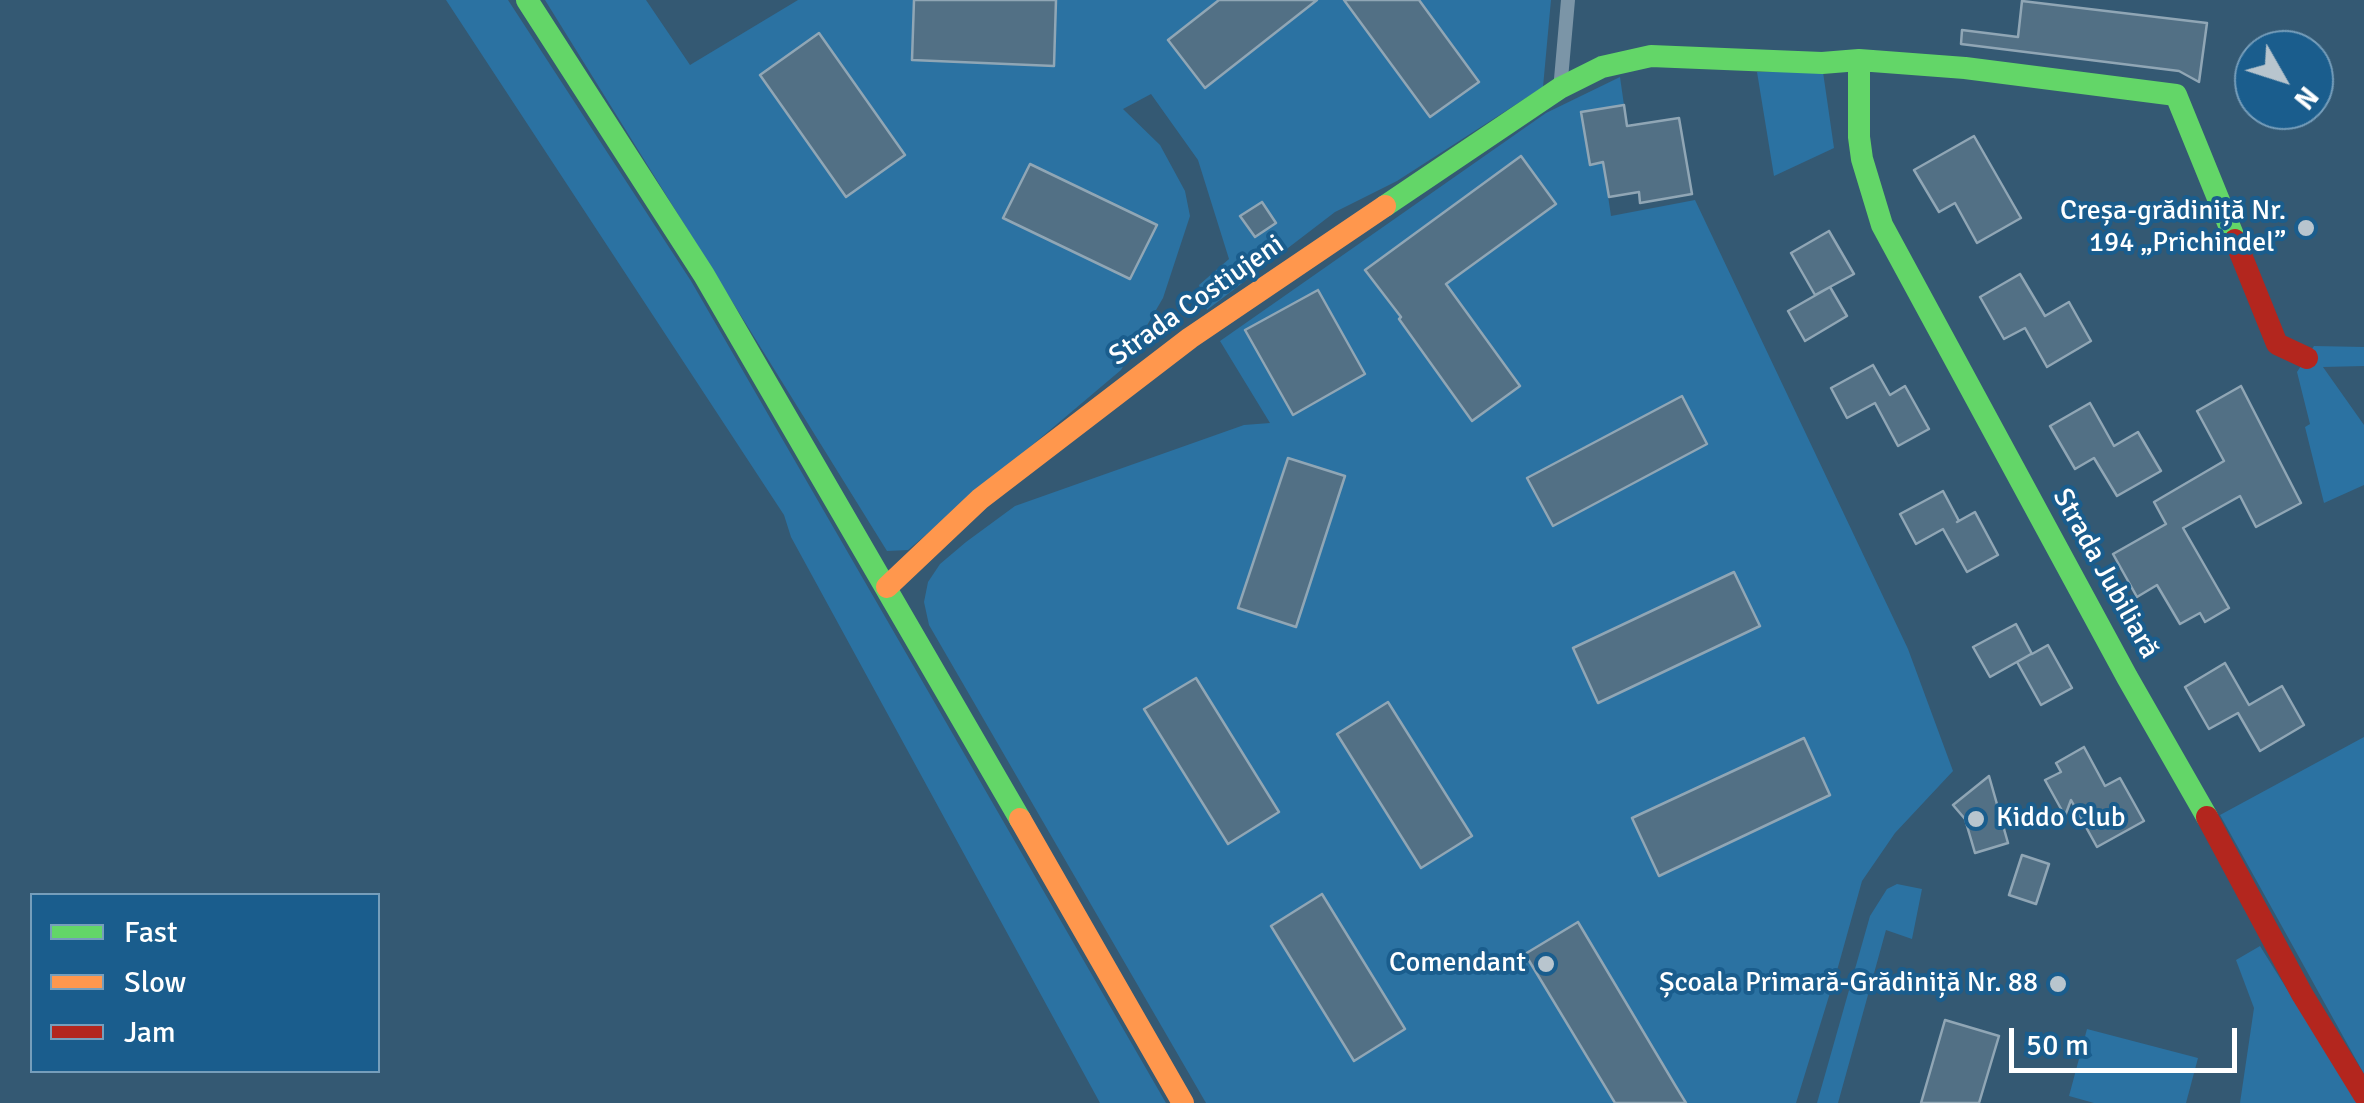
<!DOCTYPE html>
<meta charset="utf-8">
<style>
body{margin:0}
#map{position:relative;width:2364px;height:1103px;overflow:hidden;background:#345973;font-family:Signika,sans-serif}
canvas{display:block}
.legend{position:absolute;left:30px;top:893px;width:350px;height:180px;box-sizing:border-box;background:#1a5d8d;border:2px solid #769ebb;margin:0;padding:12px 18px;list-style:none;font-size:30px;color:#fff}
.legend li{display:flex;align-items:center;gap:20px;height:50px}
.legend b{width:50px;border:2px solid #769ebb}
.north{position:absolute;left:2234px;top:30px;width:100px;height:100px;box-sizing:border-box;background:#1a5d8d;border:2px solid #769ebb;border-radius:50%;rotate:129deg;font-size:28px;font-weight:700;line-height:40px;text-align:center;color:#fff}
.north::after{content:'';display:block;margin:auto;width:35px;height:45px;background:#b8c5ce;clip-path:polygon(50% 0,100% 100%,50% 72%,0 100%)}
.scale{position:absolute;left:2009px;top:1028px;width:228px;height:45px;box-sizing:border-box;border:5px solid #fff;border-top:0;padding-left:12px;font-size:30px;line-height:35px;white-space:nowrap;color:#fff;-webkit-text-stroke:8px #1a5d8d;paint-order:stroke}
</style>
<div id="map">
<canvas width="2364" height="1103"></canvas>
<ul class="legend">
<li><b style="height:12px;background:#63d668"></b>Fast</li>
<li><b style="height:12px;background:#ff974d"></b>Slow</li>
<li><b style="height:12px;background:#b3261e"></b>Jam</li>
</ul>
<div class="north">N</div>
<div class="scale">50 m</div>
</div>
<script>
const ctx = document.querySelector('canvas').getContext('2d');
ctx.lineJoin = 'round';
function fill(path, color) { ctx.fillStyle = color; ctx.fill(path, 'evenodd'); }
const toPath = rows => new Path2D(rows.map(r => 'M' + r).join(''));
function trace(path, color, width, dash) { ctx.strokeStyle = color; ctx.lineWidth = width; ctx.lineCap = dash ? 'butt' : 'round'; ctx.setLineDash(dash || []); ctx.stroke(path); }
function write(font, color, halo, rows, align = 'center') {
  ctx.font = font + ' Signika,sans-serif'; ctx.lineWidth = 8; ctx.setLineDash([]); ctx.textBaseline = 'middle'; ctx.strokeStyle = halo; ctx.fillStyle = color; for (const [text, x, y, turn = 0] of rows) {
    ctx.save(); ctx.translate(x, y); ctx.rotate((+turn || 0) * Math.PI / 180); ctx.textAlign = isNaN(turn) ? turn : align; if (halo) ctx.strokeText(text, 0, 0); ctx.fillText(text, 0, 0); ctx.restore();
  }
}
fill(toPath([
 [446,0,508,0,691,281,1166,1103,1100,1103,791,537,784,515],
 [545,0,646,0,690,65,798,0,1551,0,1543,87,1397,181,1335,212,1207,310,1199,285,1229,259,1198,160,1151,94,1123,109,1160,145,1185,191,1190,216,1163,298,1121,370,908,550,887,551],
 [1757,72,1823,72,1834,148,1774,176],
 [1620,77,1624,105,1582,112,1591,164,1603,162,1611,216,1695,200,1908,649,1953,771,1895,833,1862,881,1838,967,1796,1103,1206,1103,929,625,924,602,928,582,940,564,966,542,1015,506,1244,425,1270,423,1220,341,1546,113],
 [2314,346,2364,347,2364,366,2323,367,2364,425,2364,485,2324,503,2305,427,2310,424,2297,372],
 [2364,737,2364,1074,2220,815],
 [1897,884,1922,889,1912,939,1886,930,1838,1103,1817,1103,1870,916,1887,889],
 [2260,946,2358,1103,2240,1103,2254,1008,2236,960],
 [2087,1029,2198,1058,2186,1103,2094,1103,2069,1096]
]), '#2b72a2');
const building = toPath([
 [914,0,1056,0,1054,66,912,60,914,0],
 [1219,0,1317,0,1205,88,1168,40,1219,0],
 [1344,0,1419,0,1479,82,1430,117,1344,0],
 [2022,1,2207,23,2199,82,2179,71,1961,44,1962,30,2018,37,2022,1],
 [819,33,905,155,846,197,760,75,819,33],
 [1624,105,1627,126,1679,118,1692,194,1640,203,1639,192,1609,197,1603,162,1590,165,1581,112,1624,105],
 [1974,136,2021,218,1977,243,1955,203,1939,212,1914,170,1974,136],
 [1521,156,1556,204,1446,284,1520,386,1472,421,1399,319,1401,317,1365,270,1521,156],
 [1030,164,1157,225,1130,279,1003,218,1030,164],
 [1262,202,1276,223,1255,237,1240,216,1262,202],
 [1829,231,1854,274,1815,295,1791,253,1829,231],
 [2020,274,2045,316,2069,302,2091,341,2047,367,2025,328,2004,339,1980,297,2020,274],
 [1830,287,1847,316,1805,341,1788,311,1830,287],
 [1318,290,1365,374,1293,415,1245,330,1318,290],
 [1873,365,1890,395,1905,386,1929,429,1898,446,1875,403,1847,418,1831,388,1873,365],
 [2241,386,2301,503,2256,527,2240,496,2183,528,2229,608,2205,622,2200,613,2180,624,2157,585,2137,597,2113,554,2166,524,2154,502,2224,461,2197,411,2241,386],
 [1682,396,1707,444,1553,526,1527,478,1682,396],
 [2090,403,2114,446,2138,432,2161,471,2117,496,2094,458,2075,469,2050,426,2090,403],
 [1288,458,1345,476,1296,627,1238,608,1288,458],
 [1943,491,1959,521,1957,522,1975,512,1998,555,1967,572,1943,529,1916,544,1900,514,1943,491],
 [1734,572,1760,626,1598,703,1573,648,1734,572],
 [2016,624,2032,654,2048,645,2072,688,2041,705,2017,662,2031,654,1990,677,1973,647,2016,624],
 [2225,663,2249,705,2282,686,2304,725,2260,751,2238,713,2209,729,2185,687,2225,663],
 [1196,678,1279,812,1228,844,1144,709,1196,678],
 [1388,702,1472,836,1421,868,1337,734,1388,702],
 [1804,738,1830,795,1659,876,1632,818,1804,738],
 [2084,747,2105,786,2120,778,2144,821,2097,847,2071,800,2065,816,2045,780,2061,772,2056,763,2084,747],
 [1989,776,2008,843,1975,853,1965,819,1953,805,1989,776],
 [2022,855,2049,864,2036,904,2009,895,2022,855],
 [1322,894,1405,1029,1354,1061,1271,926,1322,894],
 [1578,922,1675,1085,1686,1103,1615,1103,1525,954,1578,922],
 [1945,1020,1999,1036,1979,1103,1921,1103,1945,1020]
]);
fill(building, '#527085');
trace(building, '#90a6b5', 2.5);
trace(toPath([
 [1561,79,1568,0]
]), '#7b95a7', 14);
trace(toPath([
 [527,0,704,275,1020,819],
 [1859,60,1859,137,1862,159,1882,225,2127,677,2207,817],
 [1385,206,1560,88,1602,67,1651,56,1822,63,1859,60,1965,68,2176,95,2235,240]
]), '#63d668', 22);
trace(toPath([
 [887,587,980,499,1190,338,1385,206],
 [1020,819,1183,1103]
]), '#ff974d', 22);
trace(toPath([
 [2235,240,2277,344,2307,358],
 [2207,817,2302,994,2364,1095]
]), '#b3261e', 22);
for (const [x, y, r, color] of [
 [2306,228,10,"#b8c5ce"],
 [1976,819,10,"#b8c5ce"],
 [1546,964,10,"#b8c5ce"],
 [2058,984,10,"#b8c5ce"]
]) { const dot = new Path2D(); dot.arc(x, y, r, 0, 2 * Math.PI); ctx.fillStyle = color; ctx.fill(dot); trace(dot, '#1a5d8d', 4); }
write('28px', '#fff', '#1a5d8d', [
 ["Creșa-grădiniță Nr.",2286,212],
 ["194 „Prichindel”",2286,244],
 ["Kiddo Club",1996,819,"left"],
 ["Comendant",1526,964],
 ["Școala Primară-Grădiniță Nr. 88",2038,984]
], 'right');
write('28px', '#fff', '#1a5d8d', [
 ["Strada Costiujeni",1197,301,-35],
 ["Strada Jubiliară",2105,574,61]
]);
</script>
